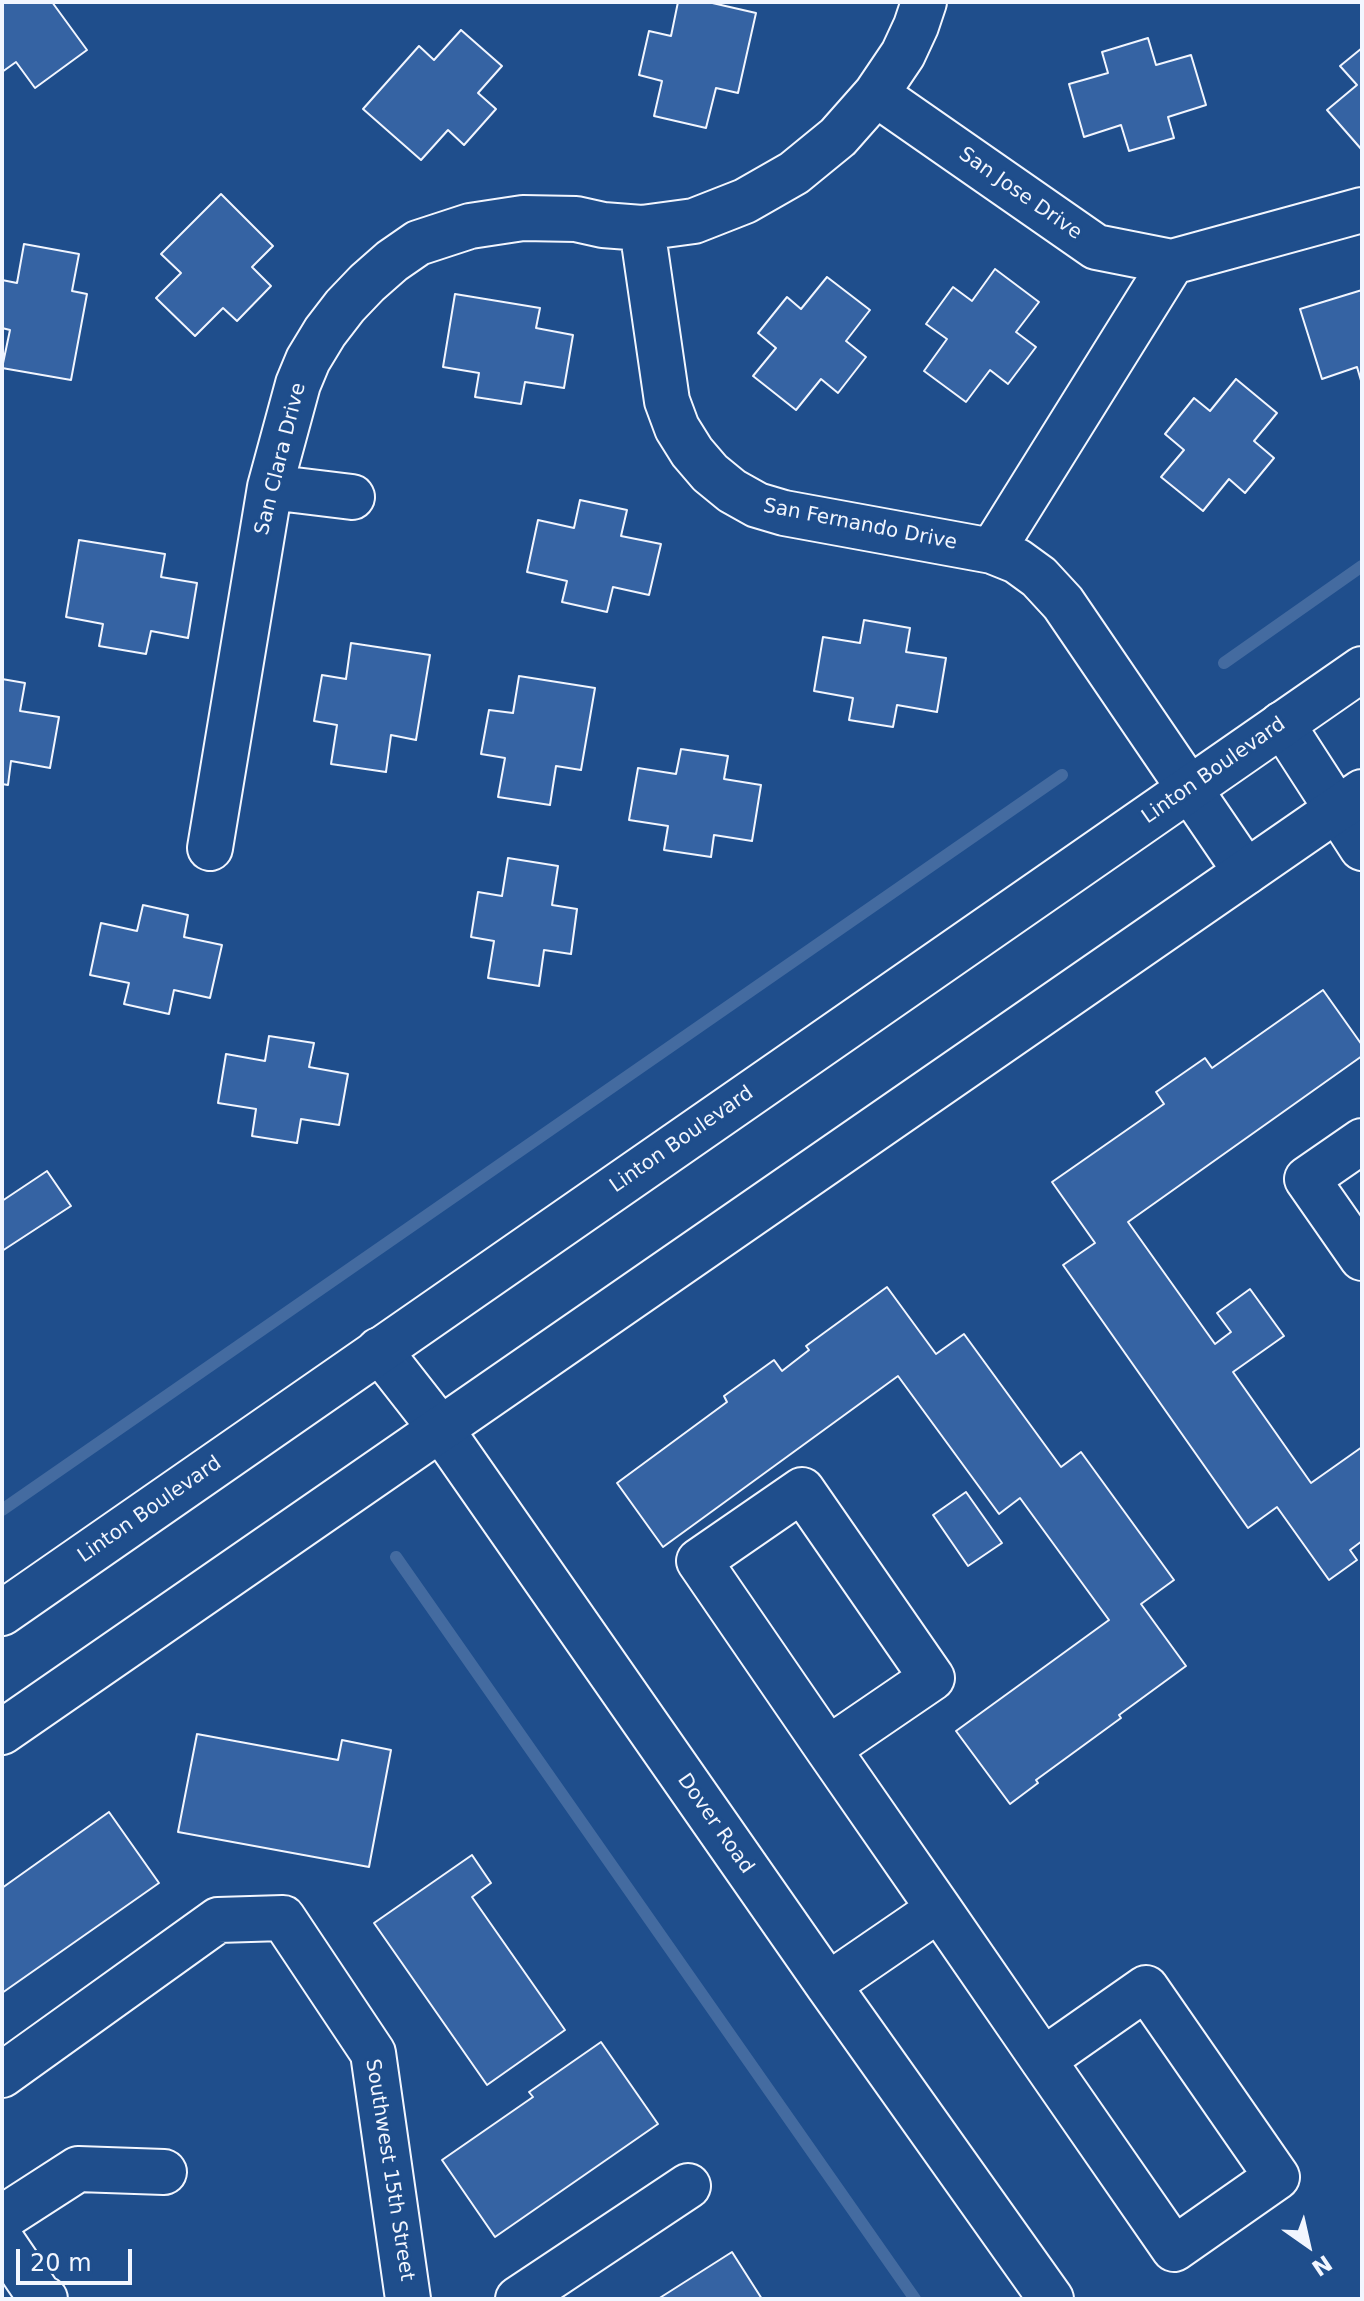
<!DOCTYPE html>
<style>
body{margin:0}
#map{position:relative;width:1364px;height:2301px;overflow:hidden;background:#1f4e8c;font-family:"DejaVu Sans",sans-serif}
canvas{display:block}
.frame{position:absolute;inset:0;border:4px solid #f2f6ff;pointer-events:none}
.north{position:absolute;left:1268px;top:2205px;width:80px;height:80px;-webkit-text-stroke:6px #1f4e8c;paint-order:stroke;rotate:146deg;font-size:22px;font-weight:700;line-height:32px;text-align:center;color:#f2f6ff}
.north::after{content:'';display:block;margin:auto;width:28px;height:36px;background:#f2f6ff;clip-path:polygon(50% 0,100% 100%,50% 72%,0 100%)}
.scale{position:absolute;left:16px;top:2249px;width:116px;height:36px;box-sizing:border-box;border:4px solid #f2f6ff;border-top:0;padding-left:10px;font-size:24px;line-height:28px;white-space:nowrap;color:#f2f6ff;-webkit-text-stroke:6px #1f4e8c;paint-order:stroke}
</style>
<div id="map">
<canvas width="1364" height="2301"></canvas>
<div class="frame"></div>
<div class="north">N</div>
<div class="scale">20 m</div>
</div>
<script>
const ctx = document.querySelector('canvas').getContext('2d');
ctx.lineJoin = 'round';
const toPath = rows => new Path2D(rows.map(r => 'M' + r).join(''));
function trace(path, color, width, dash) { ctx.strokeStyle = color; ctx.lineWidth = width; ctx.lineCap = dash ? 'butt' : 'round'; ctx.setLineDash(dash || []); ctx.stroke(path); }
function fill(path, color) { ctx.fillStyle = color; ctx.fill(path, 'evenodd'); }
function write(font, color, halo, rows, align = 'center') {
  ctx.font = font + ' "DejaVu Sans",sans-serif'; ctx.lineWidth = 6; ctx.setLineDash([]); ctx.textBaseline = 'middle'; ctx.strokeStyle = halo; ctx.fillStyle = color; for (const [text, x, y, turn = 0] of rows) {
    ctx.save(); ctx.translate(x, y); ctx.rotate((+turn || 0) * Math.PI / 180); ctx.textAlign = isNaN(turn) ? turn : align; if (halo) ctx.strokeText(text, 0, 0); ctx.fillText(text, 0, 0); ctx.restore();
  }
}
trace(toPath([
 [1224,663,1362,566],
 [2,1510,1062,775],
 [396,1557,915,2299]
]), '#446ba0', 12);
const building = toPath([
 [2,2,52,2,87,50,35,88,16,62,2,72,2,2],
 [678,2,708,2,756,13,738,93,716,88,706,128,654,116,662,81,639,75,649,31,671,36,678,2],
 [461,30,502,66,478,93,496,109,464,145,448,130,421,160,363,109,419,46,434,60,461,30],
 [1148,38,1156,65,1191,55,1206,105,1168,117,1174,138,1129,151,1121,125,1084,137,1069,84,1108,73,1102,52,1148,38],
 [1362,48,1362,150,1327,110,1357,85,1340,66,1362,48],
 [221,194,273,246,252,267,271,286,237,321,223,308,195,336,156,298,181,273,161,254,221,194],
 [24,244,79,254,72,291,87,294,71,380,2,368,10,330,2,328,2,280,17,283,24,244],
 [995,269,1039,302,1016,332,1036,347,1008,384,990,370,966,402,924,371,947,339,926,324,953,287,972,301,995,269],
 [827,277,870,310,846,341,866,357,838,393,821,379,796,410,753,376,776,348,758,333,787,297,801,309,827,277],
 [1362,290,1362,384,1357,367,1322,379,1300,309,1362,290],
 [455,294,540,308,536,328,573,335,564,388,525,382,521,404,475,397,479,373,443,367,455,294],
 [1236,379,1277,413,1254,441,1274,458,1245,493,1229,479,1203,511,1161,477,1184,450,1165,434,1194,398,1210,411,1236,379],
 [580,500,627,510,621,536,661,544,649,595,613,587,607,612,562,602,567,581,527,572,538,520,574,528,580,500],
 [79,540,165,554,161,577,197,583,188,638,151,631,146,654,99,646,103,624,66,617,79,540],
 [864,620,910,628,906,652,946,658,937,712,897,705,893,727,849,720,853,698,814,691,823,637,860,643,864,620],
 [351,643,430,655,416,740,391,735,386,772,331,764,337,725,314,721,322,675,346,679,351,643],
 [519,676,595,688,581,770,556,766,550,805,498,797,505,758,481,754,489,710,513,713,519,676],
 [2,679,25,683,20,711,59,717,50,768,11,761,8,785,2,784,2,679],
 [681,749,728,756,724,779,761,785,752,841,714,835,711,857,664,850,668,826,629,820,638,768,676,774,681,749],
 [508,858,558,866,552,905,577,909,571,954,544,950,539,986,488,978,494,941,471,937,478,892,502,896,508,858],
 [143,905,188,915,184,937,222,945,210,998,174,990,169,1014,124,1004,129,983,90,975,101,923,137,931,143,905],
 [1323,990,1362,1045,1362,1056,1128,1222,1215,1344,1231,1332,1217,1313,1250,1289,1284,1336,1233,1372,1311,1483,1362,1447,1362,1541,1350,1550,1357,1560,1329,1580,1277,1507,1248,1528,1063,1265,1095,1243,1052,1182,1164,1104,1156,1092,1205,1058,1212,1068,1323,990],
 [269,1036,314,1043,309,1067,348,1074,339,1125,301,1119,297,1143,252,1136,256,1109,218,1103,226,1054,265,1061,269,1036],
 [47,1171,71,1206,2,1251,2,1201,47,1171],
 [887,1287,936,1354,964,1334,1061,1467,1081,1452,1174,1580,1141,1604,1186,1666,1119,1715,1121,1718,1036,1780,1038,1783,1010,1804,956,1731,1109,1620,1020,1498,999,1514,898,1376,663,1547,617,1483,727,1402,724,1396,774,1360,782,1371,809,1350,806,1346,887,1287],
 [966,1492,1002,1543,968,1566,933,1515,966,1492],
 [197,1734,338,1760,342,1740,391,1750,369,1867,178,1832,197,1734],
 [109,1812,159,1883,2,1993,2,1888,109,1812],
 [472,1855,491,1883,472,1897,565,2030,487,2085,374,1923,472,1855],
 [601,2042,658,2124,495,2237,442,2160,533,2097,529,2092,601,2042],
 [732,2252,762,2299,658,2299,732,2252]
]);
fill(building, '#3563a3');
trace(building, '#f2f6ff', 2);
const minor = toPath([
 [876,94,1096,247,1172,262,1362,210],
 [642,228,667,401,677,428,692,452,710,473,732,491,757,505,784,513,992,551,1017,561,1039,577,1063,603,1246,872],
 [270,487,352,497],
 [992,551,1172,262],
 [1282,724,1362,848],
 [210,848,270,487,298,384,308,360,325,332,345,306,367,283,392,261,418,243,470,226,523,218,576,219,603,225,642,228,694,221,745,201,794,173,838,137,876,94,903,54,916,26,924,2],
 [1362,1141,1307,1179,1362,1258],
 [379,1350,440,1428,828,1985,1051,2299],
 [828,1749,932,1678,802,1490,699,1561,828,1749,939,1909,1043,2060,1174,2249,1277,2177,1146,1988,1043,2060],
 [828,1985,939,1909],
 [2,2075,218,1920,283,1918,373,2053,408,2299],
 [2,2218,78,2169,164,2172],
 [2,2241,40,2297,45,2299],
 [518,2299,688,2186]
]);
const major = toPath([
 [2,1613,1362,669],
 [2,1732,1362,792]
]);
trace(minor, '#f2f6ff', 48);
trace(major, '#f2f6ff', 48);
trace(minor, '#1f4e8c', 44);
trace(major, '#1f4e8c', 44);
write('20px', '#f2f6ff', '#1f4e8c', [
 ["San Jose Drive",1020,194,35],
 ["San Clara Drive",281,459,-76],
 ["San Fernando Drive",860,525,11],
 ["Linton Boulevard",1214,771,-35],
 ["Linton Boulevard",682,1140,-35],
 ["Linton Boulevard",150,1510,-35],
 ["Dover Road",715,1824,55],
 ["Southwest 15th Street",389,2170,81]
]);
</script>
